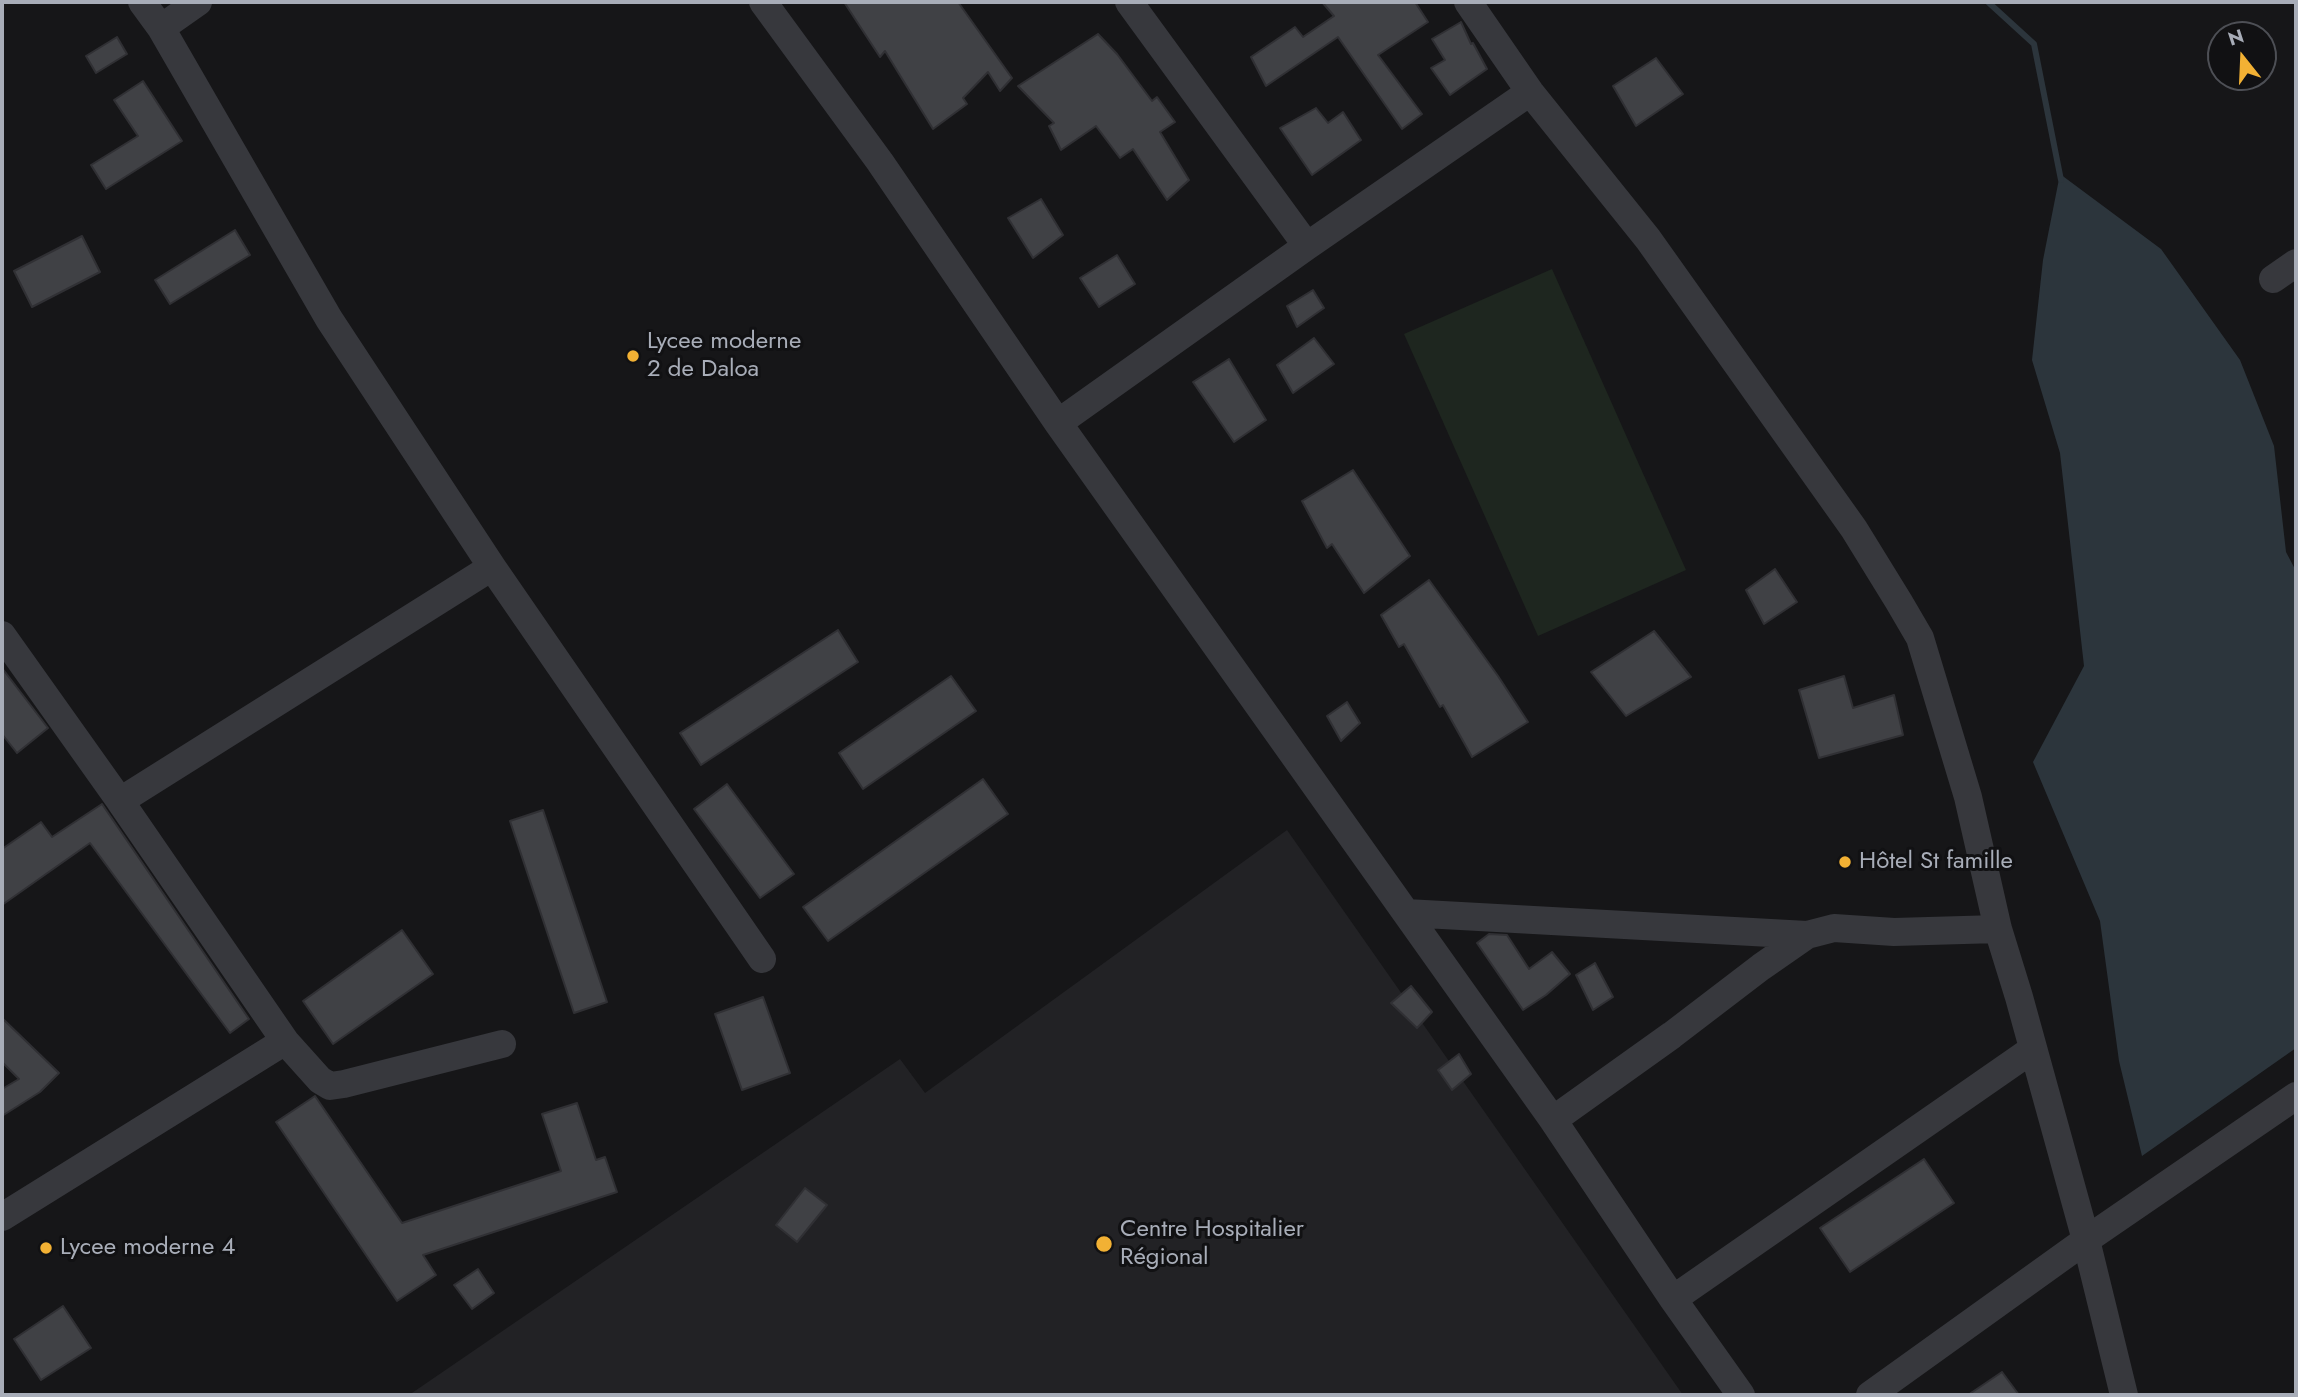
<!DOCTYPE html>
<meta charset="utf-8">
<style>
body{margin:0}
#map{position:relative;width:2298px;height:1397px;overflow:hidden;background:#161618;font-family:Jost,sans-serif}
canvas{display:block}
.frame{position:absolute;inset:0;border:4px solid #a8adb8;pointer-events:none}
.north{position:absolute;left:2207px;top:21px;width:70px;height:70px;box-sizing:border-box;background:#111113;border:2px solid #4d4f55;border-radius:50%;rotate:342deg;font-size:19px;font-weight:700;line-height:28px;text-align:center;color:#a8adb8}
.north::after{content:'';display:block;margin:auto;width:24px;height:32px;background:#f2b134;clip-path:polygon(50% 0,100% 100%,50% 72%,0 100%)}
</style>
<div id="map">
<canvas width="2298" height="1397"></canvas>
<div class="frame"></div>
<div class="north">N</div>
</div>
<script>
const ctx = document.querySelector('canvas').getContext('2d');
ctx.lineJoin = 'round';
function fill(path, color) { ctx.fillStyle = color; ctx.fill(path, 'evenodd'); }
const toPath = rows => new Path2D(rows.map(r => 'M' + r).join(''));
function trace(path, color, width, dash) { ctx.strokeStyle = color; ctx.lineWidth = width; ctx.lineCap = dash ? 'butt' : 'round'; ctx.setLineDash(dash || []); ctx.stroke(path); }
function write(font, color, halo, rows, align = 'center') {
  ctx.font = font + ' Jost,sans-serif'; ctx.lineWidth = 6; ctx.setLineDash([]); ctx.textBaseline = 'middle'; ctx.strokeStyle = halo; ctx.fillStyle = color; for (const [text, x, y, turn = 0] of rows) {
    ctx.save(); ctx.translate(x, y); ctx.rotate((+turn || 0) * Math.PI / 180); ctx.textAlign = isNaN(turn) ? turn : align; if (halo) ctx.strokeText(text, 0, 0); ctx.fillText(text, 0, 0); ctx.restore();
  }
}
fill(toPath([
 [1287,830,1683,1395,409,1395,900,1059,925,1093]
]), '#222225');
fill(toPath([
 [1552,269,1686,570,1538,636,1404,334]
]), '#1e261f');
fill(toPath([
 [2060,174,2161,249,2240,360,2274,446,2286,552,2296,571,2296,1048,2142,1156,2119,1061,2100,921,2033,762,2084,666,2060,453,2032,360,2043,260]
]), '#2c353c');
trace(toPath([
 [1988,2,2034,44,2061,180]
]), '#2c353c', 6);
const building = toPath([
 [844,2,958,2,1012,78,1000,91,988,72,963,98,967,104,933,129,885,51,880,57,844,2],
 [1322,2,1415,2,1428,22,1378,55,1422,114,1402,129,1338,37,1266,86,1251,57,1295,27,1303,37,1334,16,1322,2],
 [1461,22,1471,44,1473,43,1487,69,1450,95,1431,68,1445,60,1432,39,1461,22],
 [1098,34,1117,54,1152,101,1157,97,1175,122,1160,132,1189,180,1167,200,1133,149,1120,158,1096,126,1061,150,1049,126,1054,123,1018,86,1098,34],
 [117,37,127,54,96,73,86,56,117,37],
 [1656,58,1683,94,1636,126,1613,86,1656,58],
 [143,81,182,141,106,189,91,165,138,136,114,100,143,81],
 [1316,108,1328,123,1343,112,1361,140,1312,175,1280,128,1316,108],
 [1041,199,1063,235,1033,258,1008,218,1041,199],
 [235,230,250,255,170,304,155,280,235,230],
 [82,236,100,272,32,307,14,271,82,236],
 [1117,255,1135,284,1099,307,1080,278,1117,255],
 [1313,290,1324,308,1297,327,1287,306,1313,290],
 [1314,338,1334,364,1293,393,1277,365,1314,338],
 [1229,359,1266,420,1234,442,1193,382,1229,359],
 [1353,470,1410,556,1364,593,1332,544,1327,548,1302,501,1353,470],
 [1775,569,1797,602,1764,624,1746,590,1775,569],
 [1429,580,1498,676,1528,722,1472,757,1443,705,1440,707,1404,644,1399,647,1381,615,1429,580],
 [838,630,858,662,701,765,680,733,838,630],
 [1654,631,1691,677,1626,716,1591,672,1654,631],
 [2,668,48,728,17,753,2,734,2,668],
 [951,676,976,711,863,789,839,753,951,676],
 [1844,676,1853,708,1894,695,1903,735,1819,758,1799,690,1844,676],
 [1347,702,1360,723,1341,741,1327,716,1347,702],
 [983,779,1008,814,828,941,803,907,983,779],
 [727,784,794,874,760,898,694,809,727,784],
 [102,804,249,1019,230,1033,90,843,2,905,2,849,41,822,52,837,102,804],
 [543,810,607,1002,574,1013,510,821,543,810],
 [402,930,433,974,333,1044,303,1001,402,930],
 [1489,934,1507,935,1529,969,1552,952,1570,974,1546,995,1523,1010,1477,943,1489,934],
 [1595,963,1613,997,1593,1010,1576,975,1595,963],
 [1411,986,1432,1012,1417,1028,1391,1003,1411,986],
 [763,997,790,1073,742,1090,715,1014,763,997],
 [2,1018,59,1073,40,1092,2,1116,2,1089,19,1079,2,1062,2,1018],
 [1459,1054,1471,1074,1452,1090,1438,1070,1459,1054],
 [315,1096,402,1223,561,1171,542,1114,577,1103,596,1160,605,1157,617,1192,423,1255,436,1275,397,1301,276,1122,315,1096],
 [1924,1159,1954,1203,1850,1272,1820,1228,1924,1159],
 [805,1188,827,1205,797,1242,776,1225,805,1188],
 [478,1269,494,1293,472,1309,454,1285,478,1269],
 [63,1306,91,1348,41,1380,14,1339,63,1306],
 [2002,1372,2019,1395,1968,1395,2002,1372]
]);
fill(building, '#404145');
trace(building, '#303034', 2);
trace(toPath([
 [142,2,161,28,329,319,492,567,762,959],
 [763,2,880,162,1058,423,1553,1120,1673,1299,1741,1395],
 [1129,2,1307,246],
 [1468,2,1530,92,1648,239,1854,529,1899,602,1920,638,1968,797,1998,929,2019,997,2086,1240,2124,1395],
 [161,28,198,2],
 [2273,279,2296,263],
 [1058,423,1307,246,1530,92],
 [2,635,120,801],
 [1406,913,1807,935,1834,928,1894,932,1998,929],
 [285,1041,320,1080,330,1086,344,1084,502,1044],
 [1553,1120,1672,1035,1761,967,1807,935],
 [2,1217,285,1041,120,801,492,567],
 [1673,1299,2033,1049],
 [1870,1395,2086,1240,2296,1096]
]), '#37383d', 28);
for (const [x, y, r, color] of [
 [633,356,7,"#f2b134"],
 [1845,862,7,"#f2b134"],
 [1104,1244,9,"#f2b134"],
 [46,1248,7,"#f2b134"]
]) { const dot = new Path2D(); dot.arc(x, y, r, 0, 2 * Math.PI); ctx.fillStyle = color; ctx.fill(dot); trace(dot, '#111113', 2.5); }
write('24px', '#a8adb8', '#111113', [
 ["Lycee moderne",647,342],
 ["2 de Daloa",647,370],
 ["Hôtel St famille",1859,862],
 ["Centre Hospitalier",1120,1230],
 ["Régional",1120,1258],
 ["Lycee moderne 4",60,1248]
], 'left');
</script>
